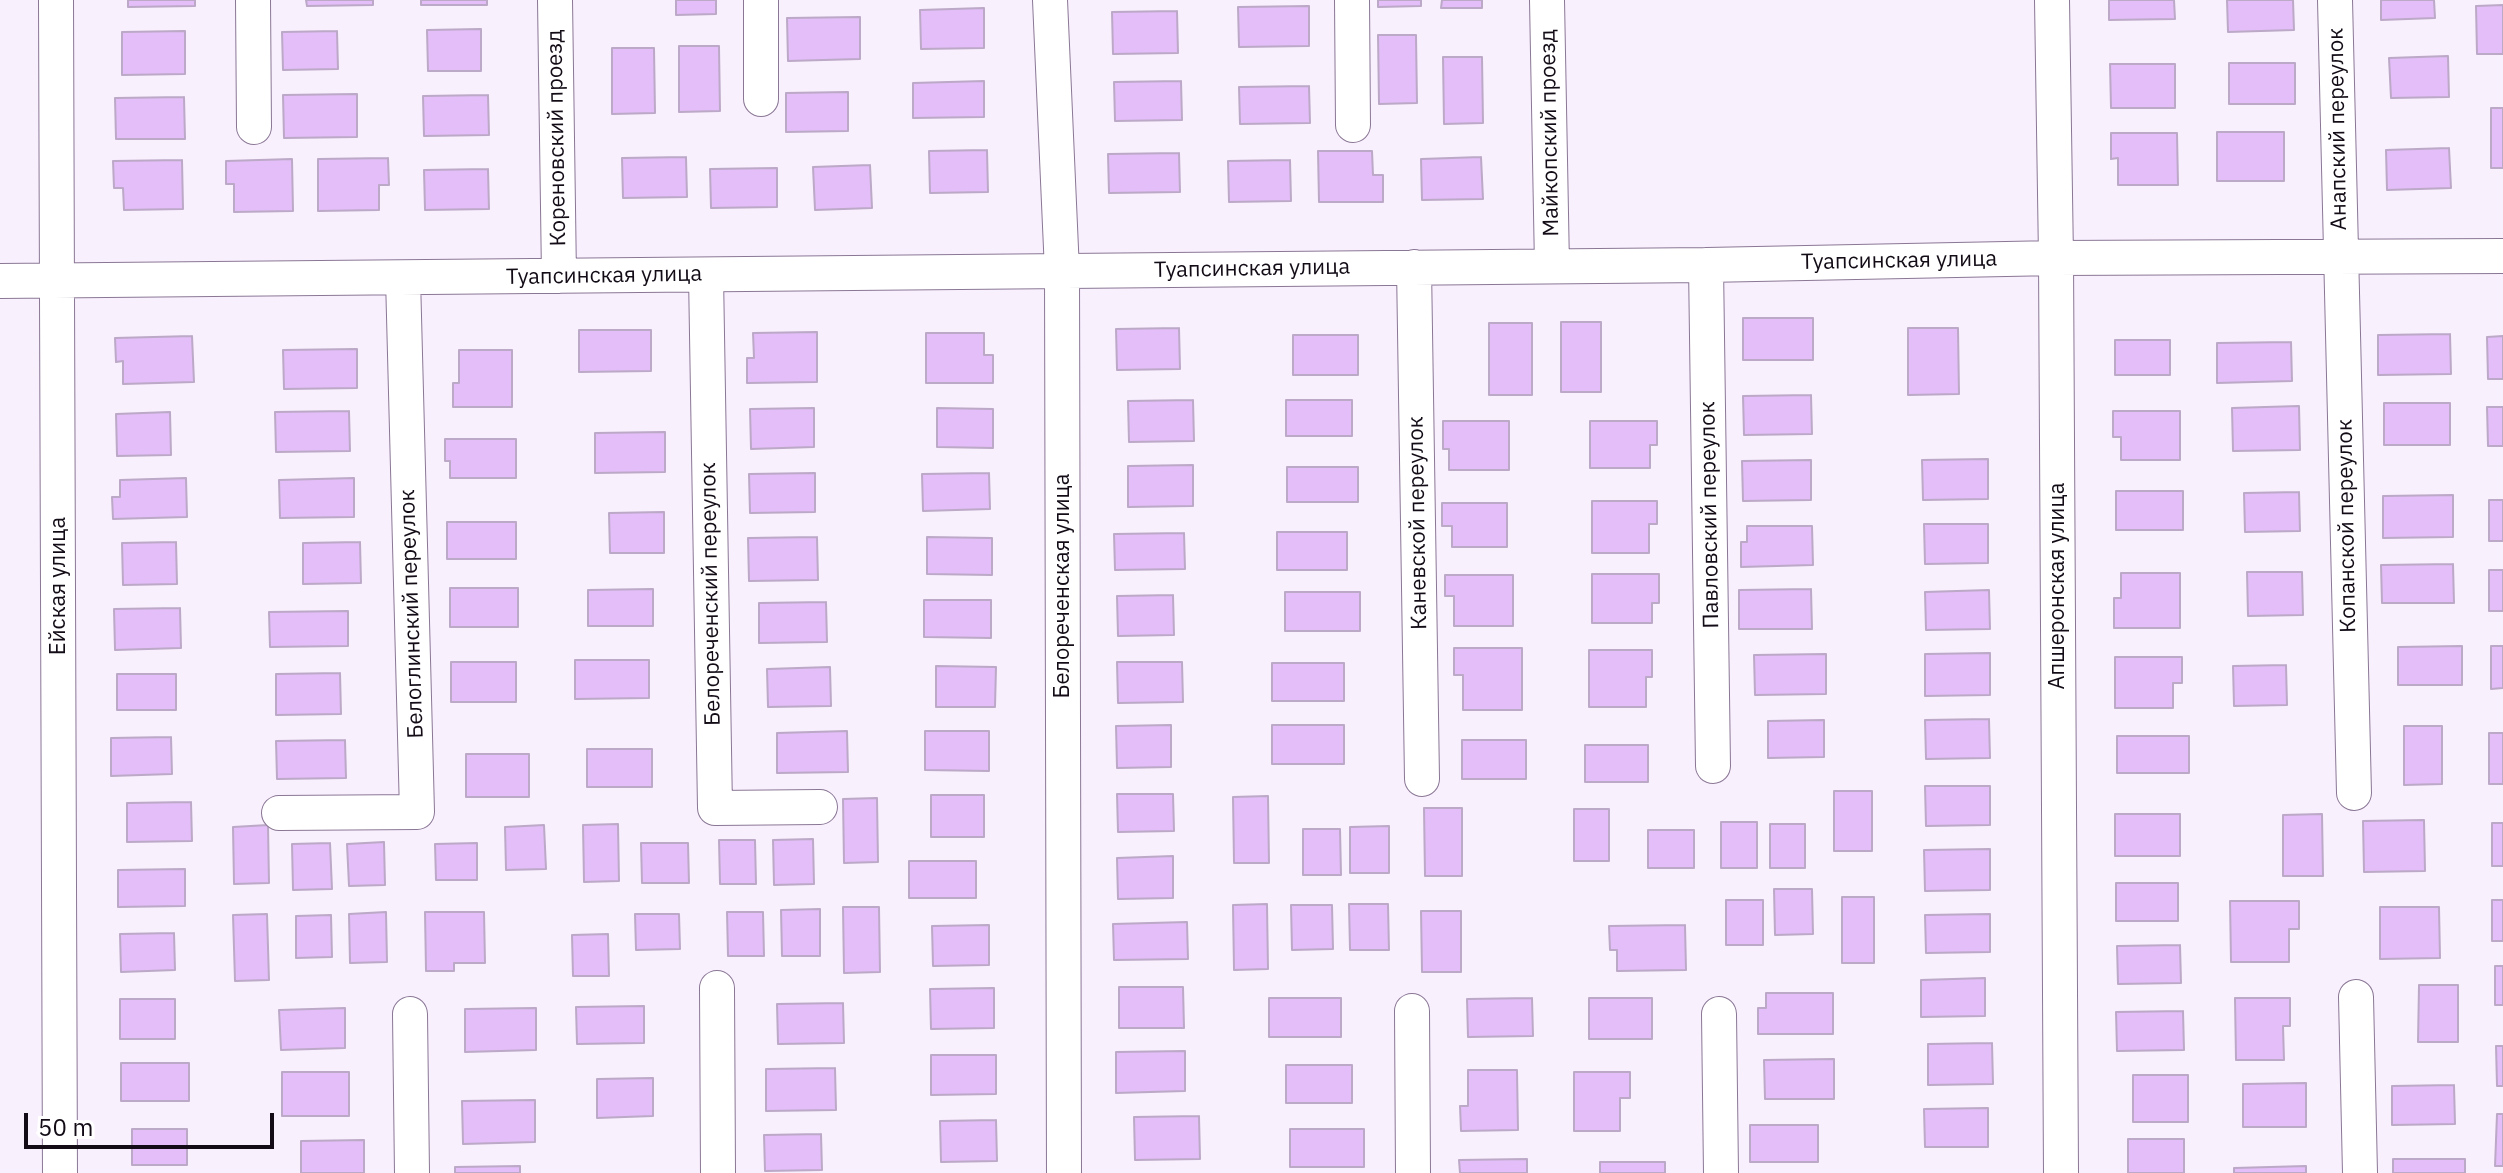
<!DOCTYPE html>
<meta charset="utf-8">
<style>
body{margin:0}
#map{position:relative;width:2503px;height:1173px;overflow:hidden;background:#f9f0fe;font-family:"IBM Plex Sans",sans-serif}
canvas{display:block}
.scale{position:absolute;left:24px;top:1113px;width:250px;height:36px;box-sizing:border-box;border:4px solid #130c17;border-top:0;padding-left:10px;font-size:24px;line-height:28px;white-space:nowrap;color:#130c17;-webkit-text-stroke:6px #fff;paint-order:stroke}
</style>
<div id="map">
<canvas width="2503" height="1173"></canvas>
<div class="scale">50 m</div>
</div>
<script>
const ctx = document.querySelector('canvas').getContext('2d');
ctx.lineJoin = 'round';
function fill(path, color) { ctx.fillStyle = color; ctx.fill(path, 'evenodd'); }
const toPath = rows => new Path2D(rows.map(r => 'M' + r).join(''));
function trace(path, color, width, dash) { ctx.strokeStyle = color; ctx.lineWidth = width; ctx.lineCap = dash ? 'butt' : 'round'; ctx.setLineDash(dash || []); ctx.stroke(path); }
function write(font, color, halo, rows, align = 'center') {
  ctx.font = font + ' "IBM Plex Sans",sans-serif'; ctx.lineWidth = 7; ctx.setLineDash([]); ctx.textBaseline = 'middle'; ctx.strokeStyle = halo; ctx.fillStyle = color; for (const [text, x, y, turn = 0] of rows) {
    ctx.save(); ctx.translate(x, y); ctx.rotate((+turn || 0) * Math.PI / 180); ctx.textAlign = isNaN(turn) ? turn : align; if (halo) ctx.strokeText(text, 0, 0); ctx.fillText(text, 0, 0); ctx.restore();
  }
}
const building = toPath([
 [128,0,195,0,195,6,128,7,128,0],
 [306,0,373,0,373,5,307,6,306,0],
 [421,0,487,0,487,5,421,5,421,0],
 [676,0,716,0,716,14,676,15,676,0],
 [1378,0,1421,0,1421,6,1378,7,1378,0],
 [1442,0,1482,0,1482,8,1441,8,1442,0],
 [2109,0,2174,0,2175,19,2109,20,2109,0],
 [2227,0,2293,0,2294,30,2228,32,2227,0],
 [2381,0,2434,0,2435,18,2381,20,2381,0],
 [2503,5,2503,54,2477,54,2476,6,2503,5],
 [1309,6,1309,46,1239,47,1238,7,1309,6],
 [984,8,984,48,921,49,920,10,984,8],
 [1177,11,1178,53,1113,54,1112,12,1177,11],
 [860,17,860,59,788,61,787,18,860,17],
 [481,29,481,71,428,71,427,30,481,29],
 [185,31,185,74,122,75,122,32,185,31],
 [337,31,338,69,283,70,282,32,337,31],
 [1378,35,1416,35,1417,103,1379,104,1378,35],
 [679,46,719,46,720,111,679,112,679,46],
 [612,48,654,48,655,113,612,114,612,48],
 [2448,56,2449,97,2391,98,2389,58,2448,56],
 [1443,57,1482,57,1483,123,1444,124,1443,57],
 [2229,63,2295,63,2295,104,2229,104,2229,63],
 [2110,64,2175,64,2175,108,2111,108,2110,64],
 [984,81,984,117,913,118,913,83,984,81],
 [1181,81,1182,120,1115,121,1114,82,1181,81],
 [1309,86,1310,123,1240,124,1239,87,1309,86],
 [848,92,848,131,786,132,786,93,848,92],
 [357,94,357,137,284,138,283,95,357,94],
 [488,95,489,135,424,136,423,96,488,95],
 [184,97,185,139,116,139,115,98,184,97],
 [2491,108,2503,108,2503,168,2491,168,2491,108],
 [2217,132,2284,132,2284,181,2217,181,2217,132],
 [2111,133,2177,133,2178,185,2118,185,2118,158,2111,159,2111,133],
 [2449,148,2451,188,2387,190,2386,150,2449,148],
 [987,150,988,192,930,193,929,151,987,150],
 [1318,151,1372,151,1373,175,1383,175,1383,202,1319,202,1318,151],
 [1179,153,1180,192,1109,193,1108,154,1179,153],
 [686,157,687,197,623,198,622,158,686,157],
 [1481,157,1483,199,1422,200,1421,159,1481,157],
 [388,158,389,185,379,185,379,210,318,211,318,159,388,158],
 [292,159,293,211,234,212,234,184,226,184,226,161,292,159],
 [182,160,183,209,124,210,123,188,114,188,113,161,182,160],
 [1290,160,1291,201,1229,202,1228,161,1290,160],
 [870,165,872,208,815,210,813,167,870,165],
 [777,168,777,207,711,208,710,169,777,168],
 [488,169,489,209,425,210,424,170,488,169],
 [1743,318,1813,318,1813,360,1743,360,1743,318],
 [1561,322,1601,322,1601,392,1561,392,1561,322],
 [1489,323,1532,323,1532,395,1489,395,1489,323],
 [1179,328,1180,369,1117,370,1116,329,1179,328],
 [1908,328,1958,328,1959,394,1908,395,1908,328],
 [579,330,651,330,651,371,579,372,579,330],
 [817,332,817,382,747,383,747,358,754,358,753,333,817,332],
 [926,333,984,333,984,355,993,355,993,383,926,383,926,333],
 [2450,334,2451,374,2378,375,2378,335,2450,334],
 [1293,335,1358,335,1358,375,1293,375,1293,335],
 [192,336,194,382,123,384,123,361,116,362,115,338,192,336],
 [2503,336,2503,379,2488,379,2487,337,2503,336],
 [2115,340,2170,340,2170,375,2115,375,2115,340],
 [2291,342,2292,381,2217,383,2217,343,2291,342],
 [357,349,357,388,284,389,283,350,357,349],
 [459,350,512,350,512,407,453,407,453,383,459,383,459,350],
 [1811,395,1812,434,1744,435,1743,396,1811,395],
 [1193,400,1194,441,1129,442,1128,401,1193,400],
 [1286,400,1352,400,1352,436,1286,436,1286,400],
 [2384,403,2450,403,2450,445,2384,445,2384,403],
 [2299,406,2300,450,2233,451,2232,408,2299,406],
 [2487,407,2503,407,2503,446,2488,446,2487,407],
 [814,408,814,447,751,449,750,409,814,408],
 [937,408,993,409,993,448,937,447,937,408],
 [349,411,350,451,276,452,275,412,349,411],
 [2113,411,2180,411,2180,460,2121,460,2121,437,2113,437,2113,411],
 [170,412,171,455,117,456,116,414,170,412],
 [1443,421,1509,421,1509,470,1449,470,1449,449,1443,449,1443,421],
 [1590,421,1657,421,1657,445,1650,445,1650,468,1590,468,1590,421],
 [665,432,665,472,595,473,595,433,665,432],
 [445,439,516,439,516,478,450,478,450,461,445,461,445,439],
 [1988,459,1988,499,1923,500,1922,460,1988,459],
 [1811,460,1811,500,1743,501,1742,461,1811,460],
 [1193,465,1193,506,1128,507,1128,466,1193,465],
 [1287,467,1358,467,1358,502,1287,502,1287,467],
 [815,473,815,512,750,513,749,474,815,473],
 [989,473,990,509,923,511,922,474,989,473],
 [186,478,187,517,113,519,112,497,120,497,120,480,186,478],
 [354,478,354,517,280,518,279,480,354,478],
 [2116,491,2183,491,2183,530,2116,530,2116,491],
 [2299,492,2300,531,2245,532,2244,493,2299,492],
 [2453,495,2453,537,2383,538,2383,496,2453,495],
 [2489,500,2503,500,2503,541,2489,541,2489,500],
 [1592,501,1657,501,1657,524,1649,524,1649,553,1592,553,1592,501],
 [1442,503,1507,503,1507,547,1452,547,1452,526,1442,526,1442,503],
 [664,512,664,553,610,553,609,513,664,512],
 [447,522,516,522,516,559,447,559,447,522],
 [1924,524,1988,524,1988,563,1925,564,1924,524],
 [1747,526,1812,526,1813,565,1741,567,1741,542,1747,542,1747,526],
 [1277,532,1347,532,1347,570,1277,570,1277,532],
 [1184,533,1185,569,1115,570,1114,534,1184,533],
 [817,537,818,580,749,581,748,538,817,537],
 [927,537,992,538,992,575,927,574,927,537],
 [176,542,177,584,123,585,122,543,176,542],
 [360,542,361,583,303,584,303,543,360,542],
 [2453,564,2454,603,2382,603,2381,565,2453,564],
 [2489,570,2503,570,2503,611,2489,611,2489,570],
 [2247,572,2302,572,2303,615,2248,616,2247,572],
 [2121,573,2180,573,2180,628,2114,628,2114,598,2121,598,2121,573],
 [1592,574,1659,574,1659,603,1652,603,1652,623,1592,623,1592,574],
 [1445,575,1513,575,1513,626,1454,626,1454,596,1445,596,1445,575],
 [450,588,518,588,518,627,450,627,450,588],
 [653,589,653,626,588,626,588,590,653,589],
 [1811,589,1812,629,1739,629,1739,590,1811,589],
 [1989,590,1990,629,1926,630,1925,592,1989,590],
 [1285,592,1360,592,1360,631,1285,631,1285,592],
 [1173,595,1174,635,1118,636,1117,596,1173,595],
 [924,600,991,600,991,638,924,637,924,600],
 [826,602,827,642,759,643,759,603,826,602],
 [180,608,181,648,115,650,114,609,180,608],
 [348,611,348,646,270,647,269,612,348,611],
 [2462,646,2462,685,2398,685,2398,647,2462,646],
 [2491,646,2503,646,2503,688,2491,689,2491,646],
 [1454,648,1522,648,1522,710,1463,710,1463,675,1454,675,1454,648],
 [1589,650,1652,650,1652,677,1646,677,1646,707,1589,707,1589,650],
 [1990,653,1990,695,1925,696,1925,654,1990,653],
 [1826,654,1826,694,1755,695,1754,655,1826,654],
 [2115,657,2182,657,2182,683,2173,683,2173,708,2115,708,2115,657],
 [575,660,649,660,649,698,575,699,575,660],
 [451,662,516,662,516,702,451,702,451,662],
 [1117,662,1182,662,1183,702,1118,703,1117,662],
 [1272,663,1344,663,1344,701,1272,701,1272,663],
 [2286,665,2287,705,2234,706,2233,666,2286,665],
 [936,666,996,667,995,707,936,707,936,666],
 [830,667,831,706,768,707,767,669,830,667],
 [340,673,341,714,276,715,276,674,340,673],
 [117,674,176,674,176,710,117,710,117,674],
 [1989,719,1990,758,1926,759,1925,720,1989,719],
 [1824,720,1824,757,1768,758,1768,721,1824,720],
 [1171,725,1171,767,1117,768,1116,726,1171,725],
 [1272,725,1344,725,1344,764,1272,764,1272,725],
 [2404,726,2442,726,2442,784,2404,785,2404,726],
 [847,731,848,772,777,773,777,733,847,731],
 [925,731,989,731,989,771,925,770,925,731],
 [2489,733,2503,733,2503,784,2489,784,2489,733],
 [2117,736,2189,736,2189,773,2117,773,2117,736],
 [171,737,172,774,111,776,111,738,171,737],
 [345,740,346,778,277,779,276,741,345,740],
 [1462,740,1526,740,1526,779,1462,779,1462,740],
 [1585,745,1648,745,1648,782,1585,782,1585,745],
 [587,749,652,749,652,787,587,787,587,749],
 [466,754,529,754,529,797,466,797,466,754],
 [1925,786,1990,786,1990,825,1926,826,1925,786],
 [1834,791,1872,791,1872,851,1834,851,1834,791],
 [1117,794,1173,794,1174,831,1118,832,1117,794],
 [931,795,984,795,984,837,931,837,931,795],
 [1268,796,1269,863,1234,863,1233,797,1268,796],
 [877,798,878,862,844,863,843,799,877,798],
 [191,802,192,841,127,842,127,803,191,802],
 [1424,808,1462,808,1462,876,1425,876,1424,808],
 [1574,809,1609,809,1609,861,1574,861,1574,809],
 [2115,814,2180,814,2180,856,2115,856,2115,814],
 [2322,814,2323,876,2283,876,2283,815,2322,814],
 [2424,820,2425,871,2364,872,2363,821,2424,820],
 [1721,822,1757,822,1757,868,1721,868,1721,822],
 [2492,823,2503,823,2503,866,2492,866,2492,823],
 [618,824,619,881,584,882,583,825,618,824],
 [1770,824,1805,824,1805,868,1770,868,1770,824],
 [268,825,269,883,234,884,233,827,268,825],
 [544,825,546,869,506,870,505,827,544,825],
 [1389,826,1389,873,1350,873,1350,827,1389,826],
 [1303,829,1340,829,1341,875,1303,875,1303,829],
 [1648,830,1694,830,1694,868,1648,868,1648,830],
 [813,839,814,884,774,885,773,840,813,839],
 [719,840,755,840,756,884,720,884,719,840],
 [384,842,385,885,349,886,347,844,384,842],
 [330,843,332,889,293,890,292,844,330,843],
 [477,843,477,880,436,880,435,844,477,843],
 [641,843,688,843,689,883,642,883,641,843],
 [1990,849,1990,890,1925,891,1924,850,1990,849],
 [1173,856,1173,898,1118,899,1117,858,1173,856],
 [909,861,976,861,976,898,909,898,909,861],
 [185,869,185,906,118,907,118,870,185,869],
 [2116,883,2178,883,2178,921,2116,921,2116,883],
 [1774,889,1812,889,1813,934,1775,935,1774,889],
 [1842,897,1874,897,1874,963,1842,963,1842,897],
 [1726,900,1763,900,1763,945,1726,945,1726,900],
 [2492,900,2503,900,2503,941,2492,941,2492,900],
 [2230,901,2299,901,2299,929,2289,929,2289,962,2231,962,2230,901],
 [1267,904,1268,969,1234,970,1233,905,1267,904],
 [1349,904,1388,904,1389,950,1350,950,1349,904],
 [1291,905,1332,905,1333,949,1292,950,1291,905],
 [843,907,879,907,880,972,844,973,843,907],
 [2380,907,2439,907,2440,958,2380,959,2380,907],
 [820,909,820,956,782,956,781,910,820,909],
 [1421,911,1461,911,1461,972,1422,972,1421,911],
 [386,912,387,962,350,963,349,914,386,912],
 [425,912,484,912,485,963,454,963,454,971,426,971,425,912],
 [727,912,763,912,764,956,728,956,727,912],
 [267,914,269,980,235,981,233,915,267,914],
 [635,914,679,914,680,949,636,950,635,914],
 [1990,914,1990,952,1926,953,1925,915,1990,914],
 [331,915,332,957,296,958,296,916,331,915],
 [1187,922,1188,959,1114,960,1113,924,1187,922],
 [989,925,989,965,933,966,932,926,989,925],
 [1685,925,1686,970,1617,971,1617,950,1610,950,1609,926,1685,925],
 [174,933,175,970,121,972,120,934,174,933],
 [608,934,609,976,573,976,572,935,608,934],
 [2180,945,2181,983,2118,984,2117,946,2180,945],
 [2495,966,2503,966,2503,1005,2495,1005,2495,966],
 [1985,978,1985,1016,1921,1017,1921,980,1985,978],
 [2419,985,2458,985,2458,1042,2418,1042,2419,985],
 [1119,987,1183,987,1184,1028,1119,1028,1119,987],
 [994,988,994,1028,931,1029,930,989,994,988],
 [1766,993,1833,993,1833,1034,1758,1034,1758,1008,1766,1008,1766,993],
 [1269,998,1341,998,1341,1037,1269,1037,1269,998],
 [1532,998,1533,1036,1468,1037,1467,999,1532,998],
 [1589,998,1652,998,1652,1039,1589,1039,1589,998],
 [2235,998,2290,998,2290,1026,2283,1026,2284,1060,2236,1060,2235,998],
 [120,999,175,999,175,1039,120,1039,120,999],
 [843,1003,844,1043,778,1044,777,1004,843,1003],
 [644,1006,644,1043,577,1044,576,1007,644,1006],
 [345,1008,345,1048,281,1050,279,1010,345,1008],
 [536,1008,536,1050,465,1052,465,1009,536,1008],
 [2183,1011,2184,1050,2117,1051,2116,1012,2183,1011],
 [1992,1043,1993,1084,1928,1085,1928,1044,1992,1043],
 [2496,1046,2503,1046,2503,1086,2497,1086,2496,1046],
 [1185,1051,1185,1091,1116,1093,1116,1052,1185,1051],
 [931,1055,996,1055,996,1094,931,1095,931,1055],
 [1834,1059,1834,1099,1765,1099,1764,1060,1834,1059],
 [121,1063,189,1063,189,1101,121,1101,121,1063],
 [1286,1065,1352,1065,1352,1103,1286,1103,1286,1065],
 [835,1068,836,1110,766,1111,766,1069,835,1068],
 [1468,1070,1517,1070,1518,1130,1461,1131,1460,1106,1468,1106,1468,1070],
 [282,1072,349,1072,349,1116,282,1116,282,1072],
 [1574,1072,1630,1072,1630,1098,1620,1098,1620,1131,1574,1131,1574,1072],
 [2133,1075,2188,1075,2188,1122,2133,1122,2133,1075],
 [653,1078,653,1116,597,1118,597,1079,653,1078],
 [2306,1083,2306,1127,2243,1127,2243,1084,2306,1083],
 [2454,1085,2455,1124,2392,1125,2392,1086,2454,1085],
 [535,1100,535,1142,463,1144,462,1101,535,1100],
 [1988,1108,1988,1147,1925,1147,1924,1109,1988,1108],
 [2497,1114,2503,1114,2503,1166,2495,1166,2497,1114],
 [1199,1116,1200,1159,1135,1160,1134,1117,1199,1116],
 [996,1120,997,1161,941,1162,940,1121,996,1120],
 [1750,1125,1818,1125,1818,1162,1750,1162,1750,1125],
 [132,1129,187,1129,187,1165,132,1165,132,1129],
 [1290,1129,1364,1129,1364,1167,1290,1167,1290,1129],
 [821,1134,822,1170,765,1171,764,1135,821,1134],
 [2128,1139,2184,1139,2184,1173,2128,1173,2128,1139],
 [364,1140,364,1173,301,1173,301,1141,364,1140],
 [1527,1159,1527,1173,1460,1173,1459,1160,1527,1159],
 [2393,1159,2465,1159,2465,1173,2393,1173,2393,1159],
 [1600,1162,1665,1162,1665,1173,1600,1173,1600,1162],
 [520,1166,520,1173,455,1173,455,1167,520,1166],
 [2306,1166,2306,1173,2234,1173,2234,1168,2306,1166]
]);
fill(building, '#e3bef8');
trace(building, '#bca8c7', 2);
const minor = toPath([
 [56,0,60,1173],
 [253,0,254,127],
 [555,0,559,276],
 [761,0,761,99],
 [1050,0,1062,271,1064,1173],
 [1352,0,1353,125],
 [1547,0,1552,266],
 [2052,0,2056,258,2061,1173],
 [2335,0,2354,793],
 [1706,265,1713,766],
 [1414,267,1422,779],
 [706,275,715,808,820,807],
 [0,281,1706,265,2056,258,2503,256],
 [279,813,417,812,403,278],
 [717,988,718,1173],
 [2356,997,2360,1173],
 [1412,1011,1413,1173],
 [410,1014,412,1173],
 [1719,1014,1721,1173]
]);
trace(minor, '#8a7795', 36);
trace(minor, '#fff', 34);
write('22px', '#130c17', '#fff', [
 ["Анапский переулок",2338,129,-91],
 ["Майкопский проезд",1550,133,-91],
 ["Кореновский проезд",557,138,-91],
 ["Туапсинская улица",1899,261,-1],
 ["Туапсинская улица",1252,269,-1],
 ["Туапсинская улица",604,276,-1],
 ["Павловский переулок",1710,515,-91],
 ["Каневской переулок",1418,523,-91],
 ["Копанской переулок",2347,526,-91],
 ["Ейская улица",59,586,-90],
 ["Белореченская улица",1063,586,-90],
 ["Апшеронская улица",2058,586,-90],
 ["Белореченский переулок",711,594,-91],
 ["Белоглинский переулок",412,614,-92]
]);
</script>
